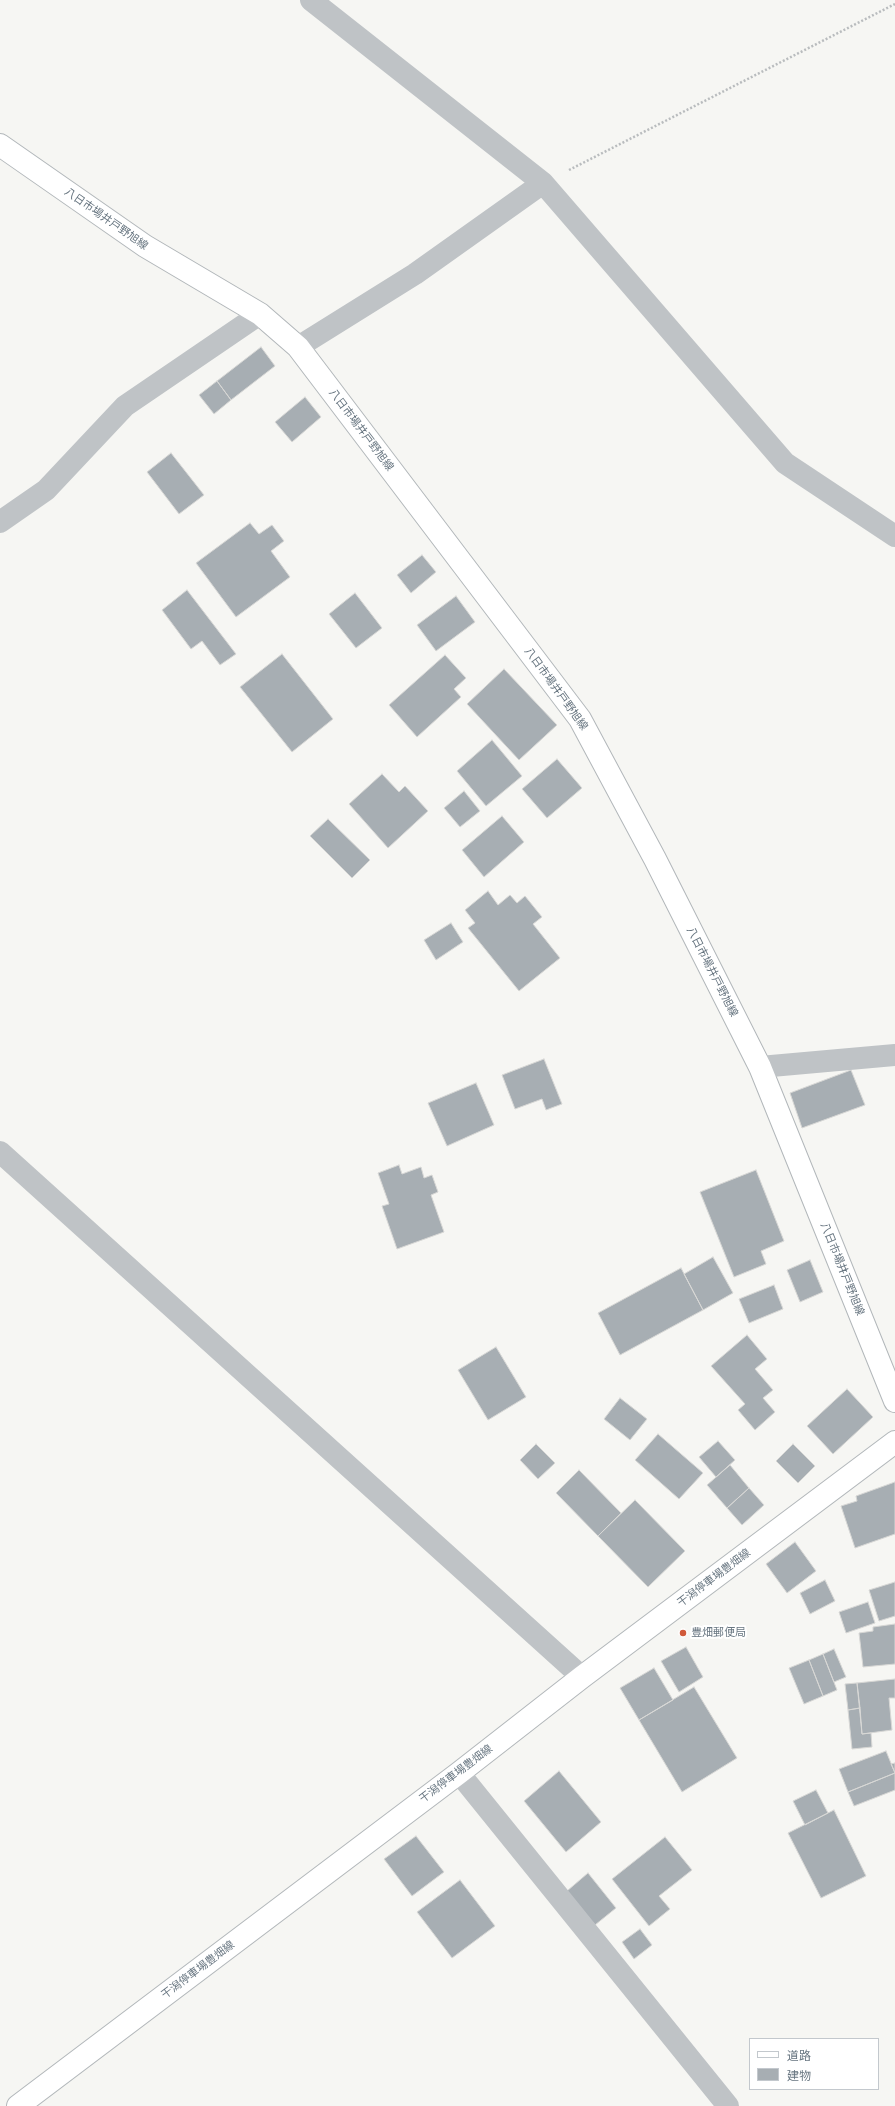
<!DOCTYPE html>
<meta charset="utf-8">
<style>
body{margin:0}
#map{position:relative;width:895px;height:2106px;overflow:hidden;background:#f6f6f3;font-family:"PT Sans Narrow","Noto Sans JP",sans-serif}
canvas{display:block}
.legend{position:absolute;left:749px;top:2038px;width:130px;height:52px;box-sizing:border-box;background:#fff;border:1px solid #c3c8cd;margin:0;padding:5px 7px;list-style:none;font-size:12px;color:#687681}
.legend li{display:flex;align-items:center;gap:8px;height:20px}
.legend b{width:20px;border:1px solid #c3c8cd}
</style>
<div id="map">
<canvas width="895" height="2106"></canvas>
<ul class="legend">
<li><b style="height:5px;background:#fff"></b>道路</li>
<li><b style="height:11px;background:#a7aeb3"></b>建物</li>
</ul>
</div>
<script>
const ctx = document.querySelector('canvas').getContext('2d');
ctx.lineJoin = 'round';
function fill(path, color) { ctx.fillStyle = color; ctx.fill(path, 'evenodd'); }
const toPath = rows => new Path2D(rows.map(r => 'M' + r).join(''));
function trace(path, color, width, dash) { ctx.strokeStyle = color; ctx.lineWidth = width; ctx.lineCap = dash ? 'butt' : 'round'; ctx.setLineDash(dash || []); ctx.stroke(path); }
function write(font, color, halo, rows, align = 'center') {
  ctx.font = font + ' "PT Sans Narrow","Noto Sans JP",sans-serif'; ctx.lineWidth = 4; ctx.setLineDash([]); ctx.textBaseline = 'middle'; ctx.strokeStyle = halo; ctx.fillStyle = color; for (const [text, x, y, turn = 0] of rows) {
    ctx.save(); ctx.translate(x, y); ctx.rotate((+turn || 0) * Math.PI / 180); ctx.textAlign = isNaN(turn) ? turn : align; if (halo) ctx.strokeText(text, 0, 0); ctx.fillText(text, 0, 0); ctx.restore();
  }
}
const building = toPath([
 [261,347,275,366,231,400,217,381,261,347],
 [217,381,231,400,214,414,199,395,217,381],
 [305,397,321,417,292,442,275,422,305,397],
 [171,453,204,495,179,514,147,472,171,453],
 [250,523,259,534,272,525,284,541,271,551,290,577,236,617,196,563,250,523],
 [422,555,436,572,411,593,397,575,422,555],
 [187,590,236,654,220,665,202,641,191,649,162,610,187,590],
 [355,593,382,628,356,648,329,614,355,593],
 [456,596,475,622,436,651,417,625,456,596],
 [282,654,333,719,292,752,240,687,282,654],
 [445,655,466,678,454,689,461,697,417,737,389,705,445,655],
 [504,669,557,725,519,760,467,704,504,669],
 [492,740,522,776,486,806,457,771,492,740],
 [557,759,582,788,547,818,522,789,557,759],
 [382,774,399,792,405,786,428,811,388,848,349,804,382,774],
 [464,791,480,811,460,827,444,808,464,791],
 [502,816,524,842,484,877,462,850,502,816],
 [328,819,370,860,352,878,310,836,328,819],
 [488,891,498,905,510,895,517,903,525,896,542,917,533,924,560,958,519,991,468,928,475,923,465,910,488,891],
 [451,923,463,942,436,960,424,940,451,923],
 [544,1059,562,1104,546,1110,542,1099,515,1109,502,1075,544,1059],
 [851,1070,865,1105,802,1128,790,1093,851,1070],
 [476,1083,494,1125,447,1146,428,1103,476,1083],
 [399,1165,402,1174,421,1167,424,1178,432,1175,438,1192,431,1195,444,1232,397,1249,382,1206,389,1204,378,1173,399,1165],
 [756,1170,784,1241,761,1251,766,1264,734,1277,700,1192,756,1170],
 [713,1257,733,1293,703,1310,684,1274,713,1257],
 [810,1260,823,1292,800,1302,787,1270,810,1260],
 [681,1268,703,1310,620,1355,598,1313,681,1268],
 [774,1285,783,1309,749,1323,739,1299,774,1285],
 [747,1335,767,1359,755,1369,773,1390,763,1398,775,1412,755,1430,738,1410,745,1404,711,1366,747,1335],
 [496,1347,526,1397,488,1420,458,1370,496,1347],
 [847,1389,873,1417,833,1454,807,1426,847,1389],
 [620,1398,647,1419,630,1440,604,1419,620,1398],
 [658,1434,703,1473,679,1499,635,1460,658,1434],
 [718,1441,735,1460,716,1477,699,1457,718,1441],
 [536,1444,555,1463,538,1479,520,1460,536,1444],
 [793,1444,815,1466,798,1483,776,1461,793,1444],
 [730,1465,749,1488,727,1508,707,1485,730,1465],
 [579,1470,621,1513,598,1536,556,1493,579,1470],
 [895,1482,895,1534,855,1548,841,1506,857,1501,856,1496,895,1482],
 [749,1488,764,1505,742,1525,727,1508,749,1488],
 [635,1500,685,1551,648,1587,598,1536,635,1500],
 [795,1542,816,1571,787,1593,766,1564,795,1542],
 [825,1580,835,1601,810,1614,800,1593,825,1580],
 [895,1582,895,1616,879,1621,869,1590,895,1582],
 [868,1602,875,1623,846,1633,839,1612,868,1602],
 [895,1624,895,1664,863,1667,859,1633,873,1631,873,1627,895,1624],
 [686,1647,703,1677,679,1692,661,1661,686,1647],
 [834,1649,846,1677,834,1682,823,1654,834,1649],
 [823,1654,837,1690,823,1696,809,1660,823,1654],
 [809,1660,823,1696,804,1704,789,1668,809,1660],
 [654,1668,673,1700,639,1720,620,1688,654,1668],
 [895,1679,895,1698,889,1698,892,1730,862,1734,857,1683,895,1679],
 [857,1683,860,1708,848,1710,845,1684,857,1683],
 [694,1687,737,1758,682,1792,639,1720,694,1687],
 [860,1708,862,1734,871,1733,872,1747,852,1749,848,1710,860,1708],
 [886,1751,895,1773,848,1792,839,1769,886,1751],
 [895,1763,895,1790,854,1806,848,1792,895,1773,891,1764,895,1763],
 [559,1771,601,1822,566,1852,524,1801,559,1771],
 [816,1790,828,1813,805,1825,793,1801,816,1790],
 [834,1810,866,1876,821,1898,788,1833,834,1810],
 [416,1836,444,1872,412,1896,384,1859,416,1836],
 [665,1837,692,1870,659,1896,670,1909,649,1926,612,1879,665,1837],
 [588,1873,616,1908,595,1925,567,1891,588,1873],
 [460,1880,495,1926,452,1958,417,1912,460,1880],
 [640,1929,652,1945,634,1959,622,1942,640,1929]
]);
fill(building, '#a7aeb3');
trace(building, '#d7d7d5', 1);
const secondary = toPath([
 [0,145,145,246,260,314,298,347,580,719,655,859,760,1067,895,1401],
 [18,2106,459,1773,582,1677,895,1442]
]);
trace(secondary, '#b2b7ba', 24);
trace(toPath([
 [569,170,895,4]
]), '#b9bcbe', 2.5, [2, 2]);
trace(toPath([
 [311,0,543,183,785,463,895,536],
 [298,347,415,274,543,183],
 [0,522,46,490,125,406,260,314],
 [760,1067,895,1055],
 [0,1152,582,1677],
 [459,1773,728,2106]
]), '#bfc3c6', 22);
trace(secondary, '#fff', 22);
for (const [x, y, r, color] of [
 [683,1633,4,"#d05939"]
]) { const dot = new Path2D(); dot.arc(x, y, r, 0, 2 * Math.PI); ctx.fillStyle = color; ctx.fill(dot); trace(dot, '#fff', 1.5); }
write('11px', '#687681', '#fff', [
 ["八日市場井戸野旭線",106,219,35],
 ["八日市場井戸野旭線",361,430,53],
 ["八日市場井戸野旭線",556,689,54],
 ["八日市場井戸野旭線",712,972,63],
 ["八日市場井戸野旭線",842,1269,68],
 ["干潟停車場豊畑線",714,1578,-37],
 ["干潟停車場豊畑線",456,1774,-37],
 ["干潟停車場豊畑線",198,1970,-37]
]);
write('11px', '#687681', '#fff', [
 ["豊畑郵便局",691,1633]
], 'left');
</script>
